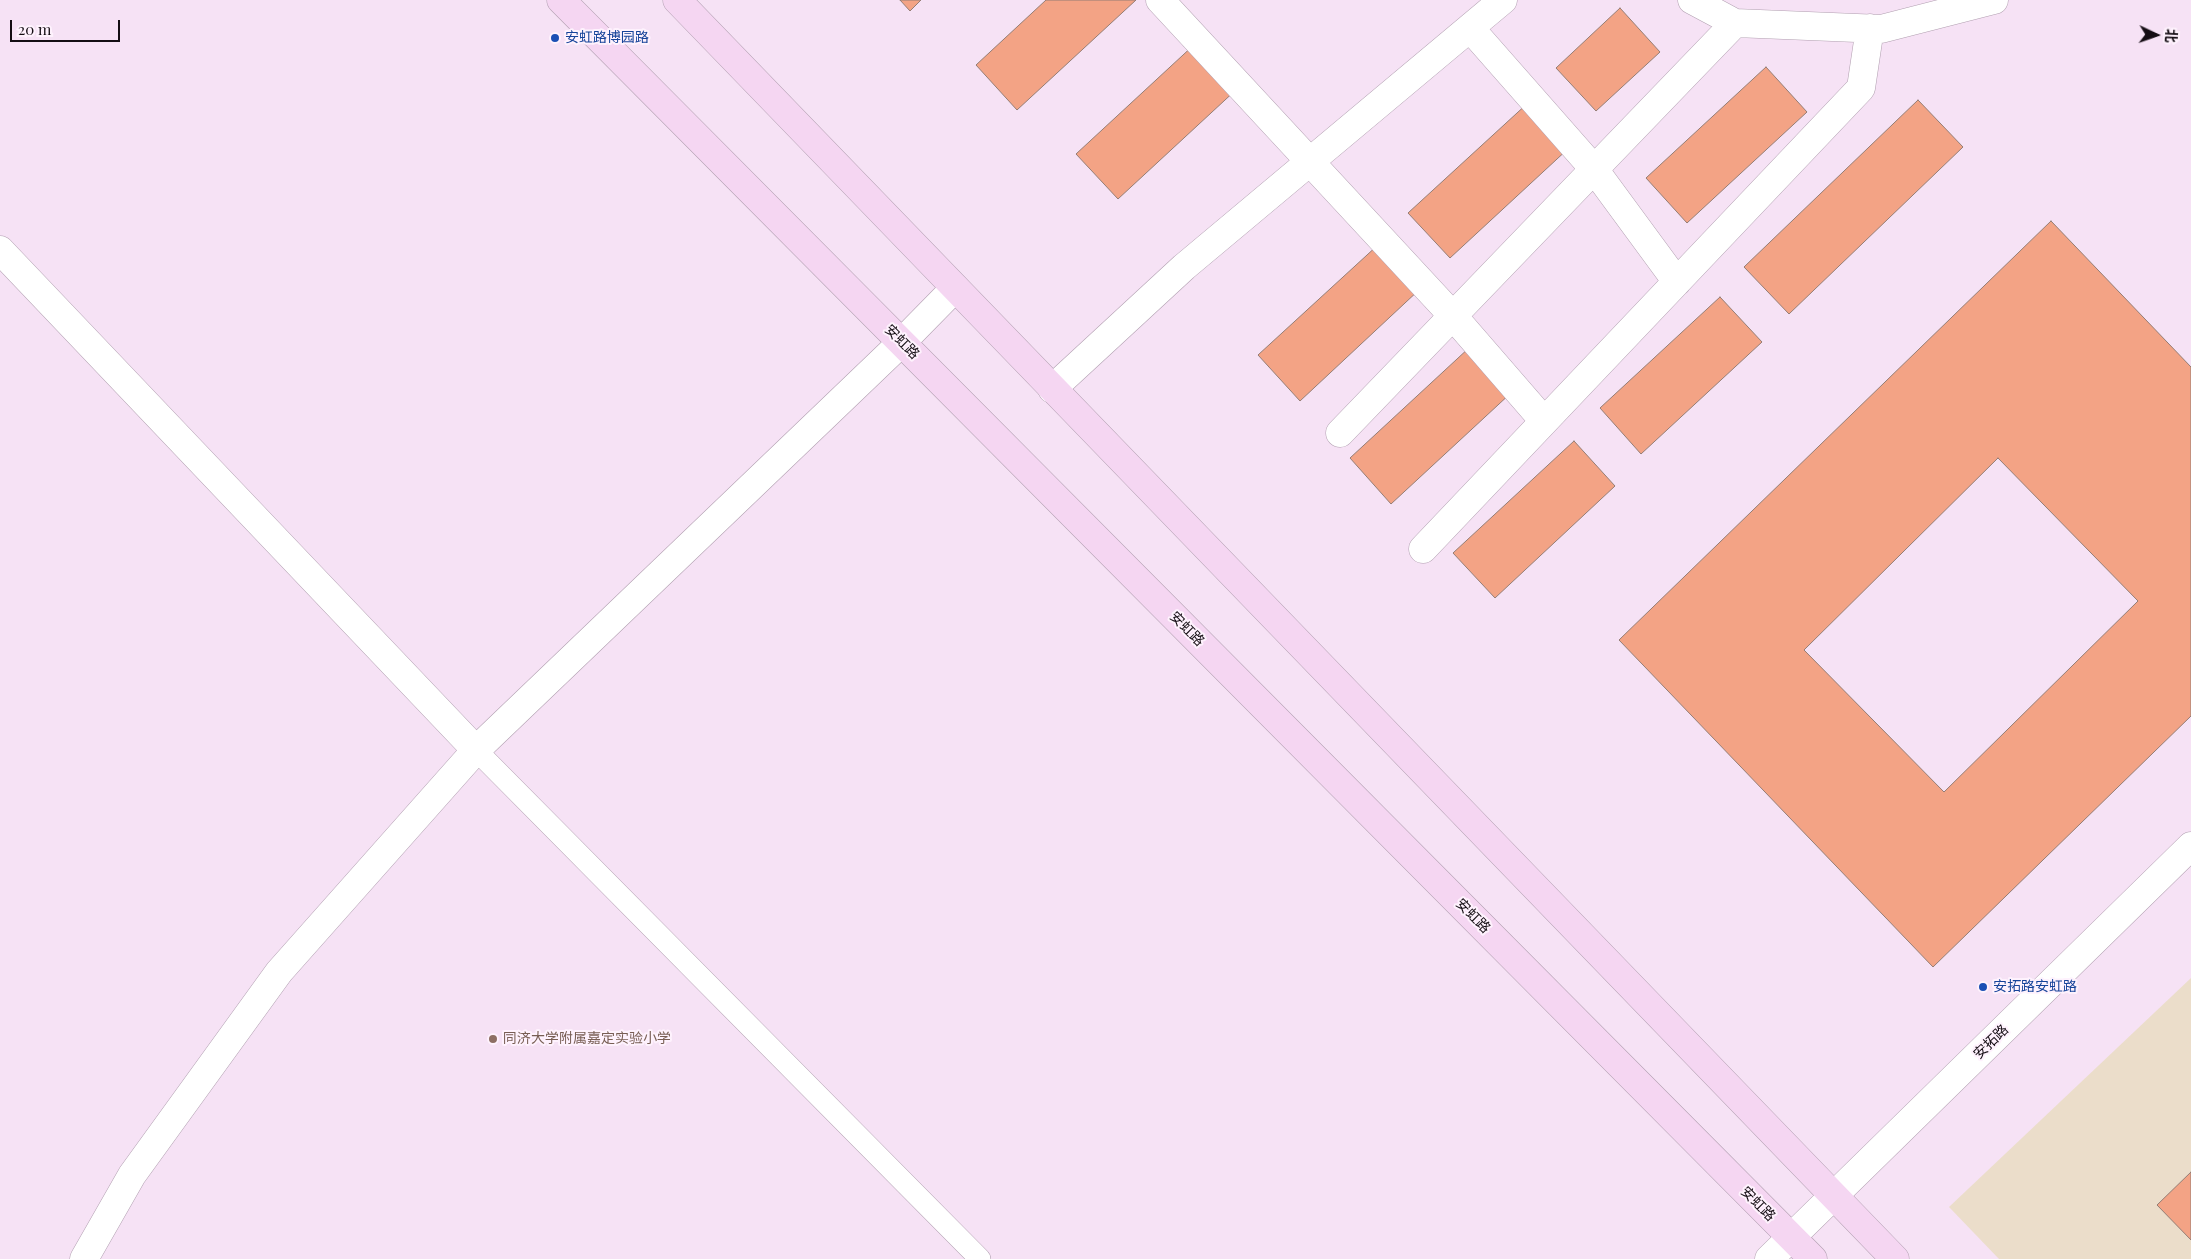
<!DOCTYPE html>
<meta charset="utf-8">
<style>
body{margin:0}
#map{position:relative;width:2191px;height:1259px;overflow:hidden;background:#f6e2f5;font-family:"Playfair Display","Noto Sans SC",serif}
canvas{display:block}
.north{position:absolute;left:2131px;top:10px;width:50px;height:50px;-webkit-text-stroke:4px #fef2fd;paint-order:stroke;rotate:93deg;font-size:14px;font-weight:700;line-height:20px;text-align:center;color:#140d13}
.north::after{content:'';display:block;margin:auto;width:18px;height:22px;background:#140d13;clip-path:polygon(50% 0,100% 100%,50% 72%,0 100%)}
.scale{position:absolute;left:10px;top:20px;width:110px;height:22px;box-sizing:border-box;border:2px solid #140d13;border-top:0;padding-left:6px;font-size:15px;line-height:18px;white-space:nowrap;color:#140d13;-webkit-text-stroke:4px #fef2fd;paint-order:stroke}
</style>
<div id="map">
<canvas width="2191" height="1259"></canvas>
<div class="north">北</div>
<div class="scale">20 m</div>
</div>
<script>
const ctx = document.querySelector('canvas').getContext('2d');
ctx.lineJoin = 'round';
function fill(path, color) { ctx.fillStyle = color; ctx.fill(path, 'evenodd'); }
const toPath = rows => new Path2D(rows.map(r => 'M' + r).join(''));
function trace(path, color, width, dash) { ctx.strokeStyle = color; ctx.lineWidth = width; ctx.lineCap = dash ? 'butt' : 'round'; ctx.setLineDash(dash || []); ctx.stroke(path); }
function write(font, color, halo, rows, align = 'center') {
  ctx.font = font + ' "Playfair Display","Noto Sans SC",serif'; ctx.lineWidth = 4; ctx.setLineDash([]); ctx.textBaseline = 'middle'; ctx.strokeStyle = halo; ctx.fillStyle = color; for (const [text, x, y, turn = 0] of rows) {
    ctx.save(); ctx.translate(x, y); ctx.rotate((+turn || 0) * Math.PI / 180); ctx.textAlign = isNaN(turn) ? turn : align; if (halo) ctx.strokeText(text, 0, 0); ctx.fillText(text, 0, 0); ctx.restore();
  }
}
fill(toPath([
 [2191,978,2191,1259,1999,1259,1949,1207]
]), '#ebddca');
const building = toPath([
 [900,0,921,0,910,11,900,0],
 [1046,0,1136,0,1017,110,976,65,1046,0],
 [1620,8,1660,52,1596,111,1556,68,1620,8],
 [1196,43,1238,88,1118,199,1076,154,1196,43],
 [1766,67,1807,112,1687,223,1646,178,1766,67],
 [1918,100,1963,147,1789,314,1744,267,1918,100],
 [1529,102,1570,147,1450,258,1408,213,1529,102],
 [2051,221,2191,367,2191,716,1933,967,1619,640,2051,221],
 [1998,458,2138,601,1944,792,1804,650,1998,458],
 [1379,244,1420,289,1300,401,1258,355,1379,244],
 [1720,297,1762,342,1641,454,1600,408,1720,297],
 [1470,347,1512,392,1391,504,1350,458,1470,347],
 [1574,441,1615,486,1495,598,1453,553,1574,441],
 [2191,1172,2191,1240,2157,1205,2191,1172]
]);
fill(building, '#f3a385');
trace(building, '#947d74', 1);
const lane = toPath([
 [476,750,980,1259]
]);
const street = toPath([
 [1160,0,1453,316,1544,421],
 [1692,0,1735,23,1881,29,1994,0],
 [1470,28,1594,169,1677,282],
 [0,250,476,750],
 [1052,389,1184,267,1503,0],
 [1340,433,1735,23],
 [1423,549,1861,88,1870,28],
 [84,1259,132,1175,279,972,476,750,902,342,955,288],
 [1769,1259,2191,846]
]);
const secondary = toPath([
 [561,0,1813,1259],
 [677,0,1895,1259]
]);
trace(lane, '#b19fb0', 22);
trace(street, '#b19fb0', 29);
trace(secondary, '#b19fb0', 29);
trace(lane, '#fff', 21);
trace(street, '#fff', 28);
trace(secondary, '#f5d6f2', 28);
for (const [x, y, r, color] of [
 [555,38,5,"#1a4fb4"],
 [1983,987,5,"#1a4fb4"],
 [493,1039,5,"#8d6e63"]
]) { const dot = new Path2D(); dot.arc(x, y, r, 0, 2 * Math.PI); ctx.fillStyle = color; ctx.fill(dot); trace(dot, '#fef2fd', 2); }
write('14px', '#164399', '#fef2fd', [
 ["安虹路博园路",565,38],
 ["安拓路安虹路",1993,987]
], 'left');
write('14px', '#140d13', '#fef2fd', [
 ["安虹路",902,342,45],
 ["安虹路",1187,629,45],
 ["安虹路",1473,916,45],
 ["安拓路",1991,1042,-44],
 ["安虹路",1758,1204,45]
]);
write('14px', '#785e54', '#fef2fd', [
 ["同济大学附属嘉定实验小学",503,1039]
], 'left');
</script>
